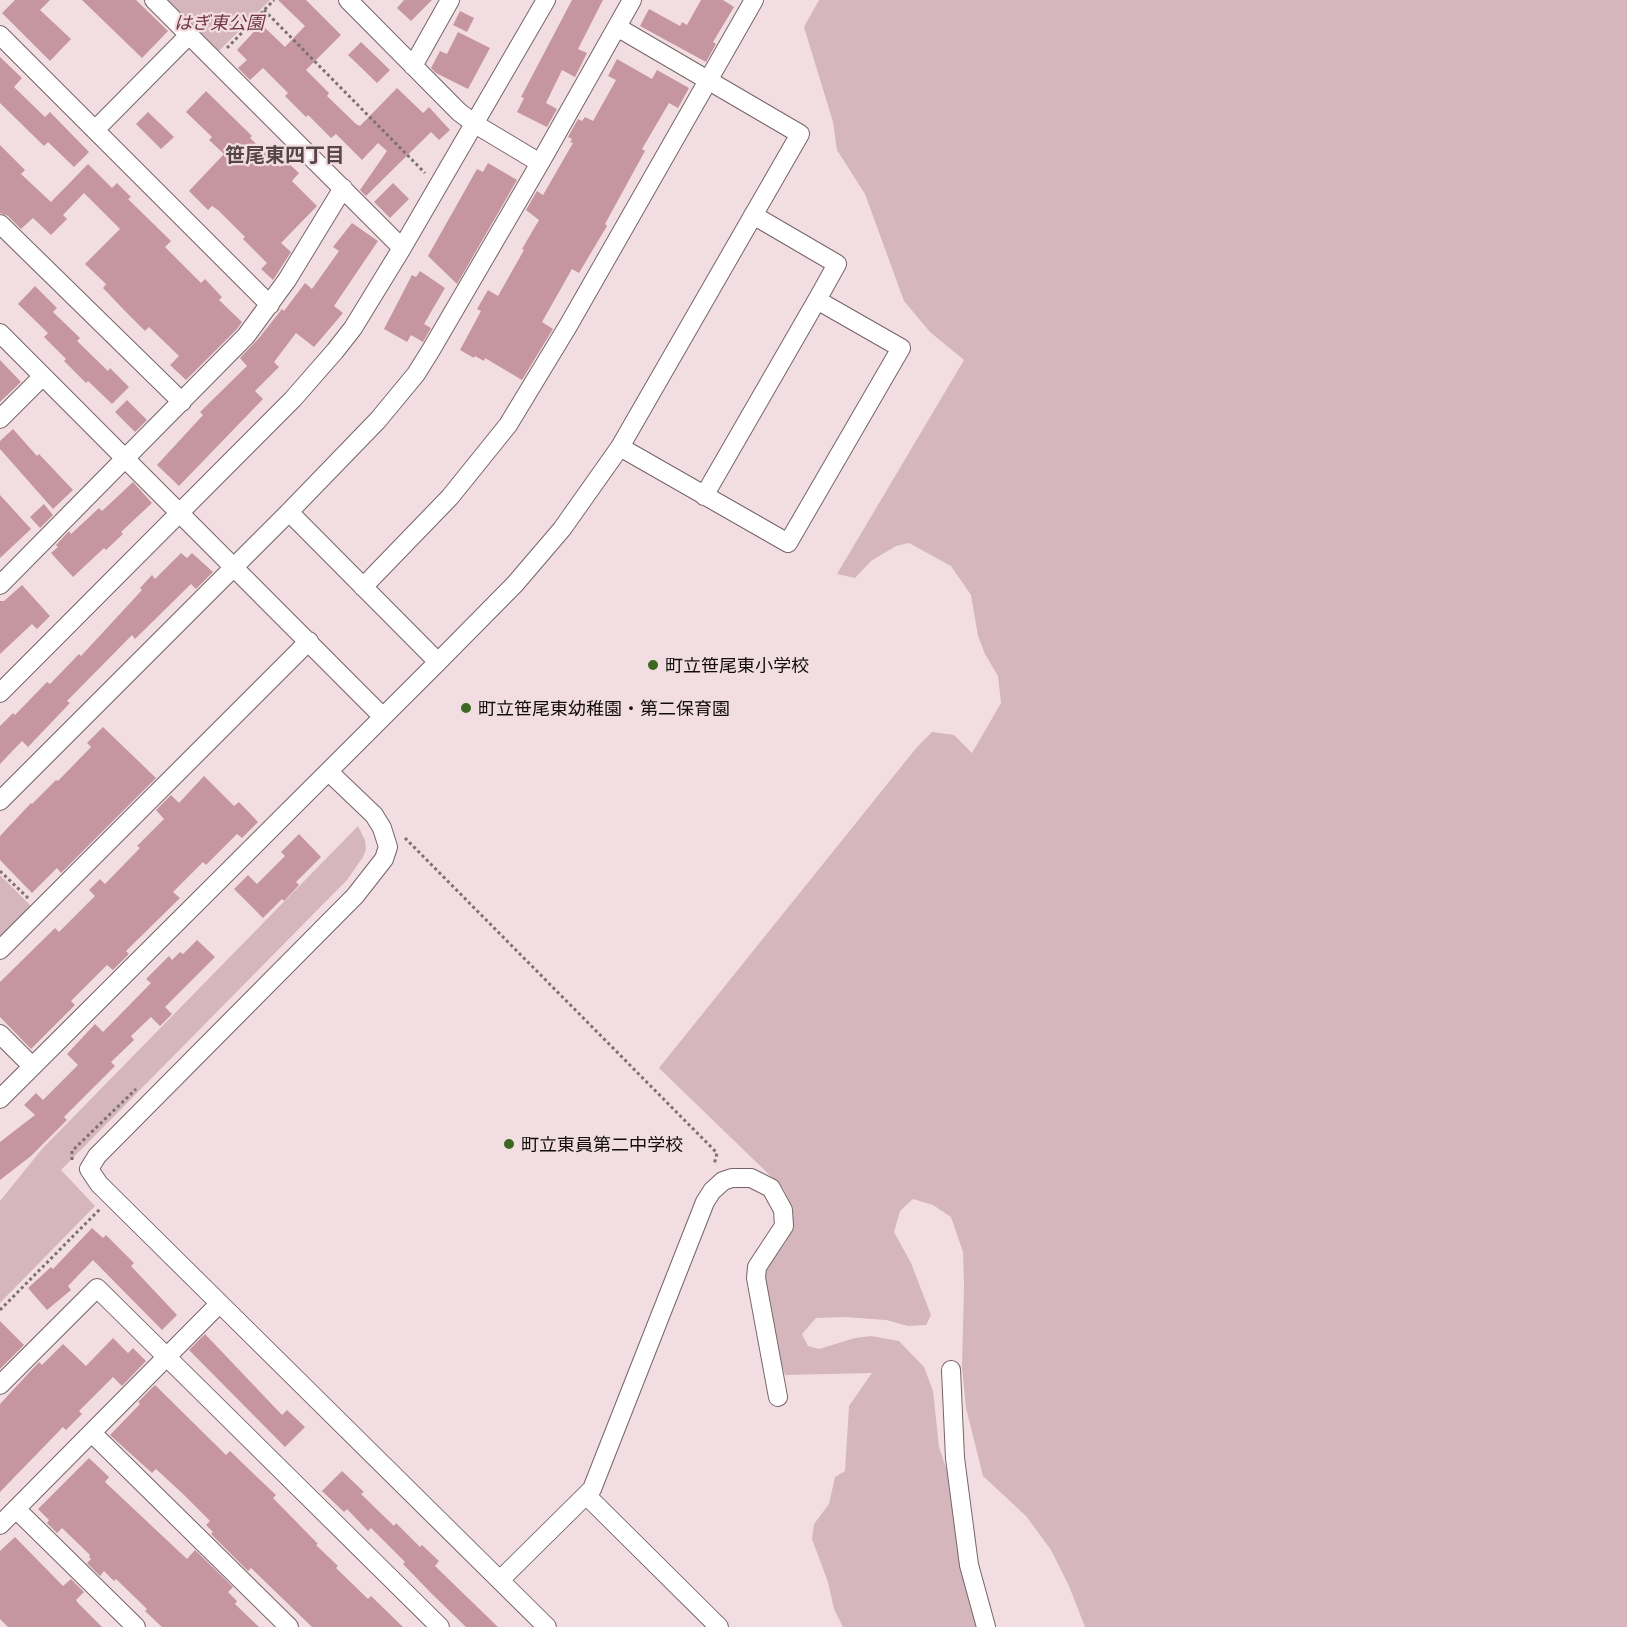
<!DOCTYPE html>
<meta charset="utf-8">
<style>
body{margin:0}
canvas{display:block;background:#f2dee2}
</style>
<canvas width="1627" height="1627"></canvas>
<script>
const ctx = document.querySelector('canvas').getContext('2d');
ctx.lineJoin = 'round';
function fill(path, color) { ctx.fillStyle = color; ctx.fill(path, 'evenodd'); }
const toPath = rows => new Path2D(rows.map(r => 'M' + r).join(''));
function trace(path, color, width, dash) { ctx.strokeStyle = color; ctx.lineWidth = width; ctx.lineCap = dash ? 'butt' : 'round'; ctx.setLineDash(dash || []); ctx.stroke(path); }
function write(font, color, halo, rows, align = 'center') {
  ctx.font = font + ' Georgia,"Noto Sans JP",serif'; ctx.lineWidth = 4.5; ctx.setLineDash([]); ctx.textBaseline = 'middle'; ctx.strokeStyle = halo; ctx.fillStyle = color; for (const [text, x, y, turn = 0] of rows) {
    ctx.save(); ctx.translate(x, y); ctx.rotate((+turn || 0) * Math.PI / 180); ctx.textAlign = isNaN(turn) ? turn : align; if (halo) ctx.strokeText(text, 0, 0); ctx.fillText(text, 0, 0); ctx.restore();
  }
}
fill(toPath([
 [166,0,270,0,218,52],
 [819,0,1627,0,1627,1627,1085,1627,1069,1586,1051,1550,1026,1516,983,1476,966,1408,962,1368,964,1285,963,1252,951,1217,933,1205,913,1199,900,1211,894,1232,911,1263,931,1315,926,1325,908,1326,886,1320,844,1317,816,1318,802,1334,808,1346,819,1349,855,1338,871,1336,899,1341,924,1367,933,1391,939,1447,955,1494,991,1627,843,1627,834,1609,828,1582,812,1539,814,1524,829,1504,835,1477,845,1471,849,1406,872,1373,785,1375,774,1343,764,1270,786,1242,792,1226,793,1208,783,1188,659,1068,917,747,932,732,954,735,972,753,1001,703,998,676,985,654,978,636,971,595,951,566,909,543,896,546,871,561,855,578,837,574,964,360,930,332,904,301,865,194,837,150,833,122,804,27],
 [358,826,365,840,366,849,363,857,347,880,61,1170,95,1206,0,1303,0,1201,42,1149],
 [0,875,31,906,0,938]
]), '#d6b6bd');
fill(toPath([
 [15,0,50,0,40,10,71,39,50,61,2,13],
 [82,0,136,0,168,31,142,58],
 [278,0,306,0,341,35,306,70,329,93,327,96,356,124,360,126,397,88,423,113,429,107,450,130,439,140,431,132,366,196,360,190,387,151,378,143,362,160,336,134,331,138,308,115,306,117,285,96,288,93,263,68,250,80,238,68,247,60,237,50,261,24,285,47,305,26],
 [404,0,432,0,411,21,397,8],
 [572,0,603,0,578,49,587,53,575,77,562,70,546,103,557,109,547,127,517,112,524,98,521,97],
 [701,0,723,0,734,7,713,42,716,44,706,62,640,26,649,9,680,26,682,22,687,25],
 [460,11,474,18,467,32,453,25],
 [458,32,490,48,468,89,436,73,431,68,440,51,447,54],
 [361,42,390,70,377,83,348,55],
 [0,57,22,78,14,87,45,117,50,112,89,152,74,167,48,142,44,146,0,103],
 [617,59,652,79,657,70,689,88,678,108,669,103,642,149,645,151,605,224,607,226,598,241,579,273,572,269,542,322,553,329,522,380,485,358,484,361,475,356,474,358,460,350,481,311,477,309,488,290,498,296,524,250,522,249,539,220,526,210,537,191,543,195,573,143,570,142,572,139,568,137,578,119,582,121,585,117,593,121,616,80,608,76],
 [206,91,252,136,250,138,280,167,286,161,299,173,292,181,317,206,281,243,291,252,273,280,261,269,267,263,243,239,245,237,218,210,212,206,208,210,189,191,224,154,209,140,212,137,186,112],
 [148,112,174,137,161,149,136,124],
 [0,145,25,170,21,174,51,202,88,164,112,188,117,183,131,197,128,199,171,241,165,247,201,283,205,279,222,297,219,300,242,322,237,329,186,380,170,365,179,356,149,327,145,331,125,311,103,288,106,284,85,264,120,229,84,193,63,215,67,219,51,235,33,218,21,229,8,216,0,213],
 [488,163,517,180,457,284,428,256,477,169,483,172],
 [393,183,409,199,390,218,374,202],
 [352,223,378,241,334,306,343,313,314,347,296,333,274,362,279,367,255,391,263,399,179,486,157,465,203,415,200,412,247,366,240,358,259,338,282,309,284,311,305,283,312,289,339,251,333,247],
 [420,271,445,288,424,324,431,328,423,342,411,335,407,342,384,329,412,275,416,277],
 [35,286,57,308,53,312,80,338,77,341,108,371,110,368,129,387,112,404,88,381,86,383,64,361,66,359,44,337,48,333,18,304],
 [0,360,21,382,0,402],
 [127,400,147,420,135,432,115,412],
 [13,429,37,456,39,454,73,490,53,509,0,449,0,441],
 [133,482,152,503,121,532,123,534,106,550,104,548,73,577,51,553,58,547,56,545,69,531,71,534,99,508,102,511],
 [0,495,31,529,0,558],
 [44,504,53,515,40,528,30,517],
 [181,553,187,558,192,553,213,572,196,589,191,584,135,639,132,635,67,701,70,703,28,747,22,741,0,764,0,726,13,713,15,715,47,682,50,684,79,654,81,656,142,590,140,588,152,575,155,579],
 [22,585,50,616,37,629,32,624,0,654,0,601,4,601],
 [103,727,156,778,61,873,57,868,32,893,0,860,0,836,31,803,32,804,56,780,58,781,91,747,87,743],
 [204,776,234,806,239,802,258,822,242,838,237,834,206,865,203,862,173,892,180,898,126,951,129,954,113,970,107,965,71,1001,75,1005,31,1049,0,1017,0,982,55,928,59,932,95,896,89,890,100,879,105,884,140,848,137,846,164,819,156,810,171,795,179,803],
 [299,834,321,857,296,882,299,885,284,901,282,899,263,918,234,889,248,875,257,884,285,856,281,852],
 [197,940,215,957,165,1007,172,1014,160,1026,151,1017,131,1036,134,1040,111,1062,115,1066,64,1117,67,1120,31,1156,0,1180,0,1142,35,1115,24,1105,36,1093,43,1100,78,1065,67,1054,95,1024,103,1032,151,983,146,979,169,956,172,960,180,952,183,954],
 [92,1228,103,1238,106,1235,134,1263,131,1266,177,1315,162,1330,93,1260,68,1286,71,1290,47,1310,28,1288,51,1267,53,1269],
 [0,1321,24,1345,0,1369],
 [205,1334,282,1415,287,1410,305,1427,285,1447,189,1350],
 [113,1338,128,1353,133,1348,146,1361,122,1386,113,1377,79,1411,82,1414,66,1430,63,1427,0,1492,0,1404,39,1362,42,1365,63,1344,86,1366],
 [155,1385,226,1455,230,1451,258,1478,276,1495,273,1498,318,1544,316,1545,338,1566,336,1568,368,1599,371,1596,403,1627,312,1627,251,1568,248,1571,211,1534,213,1532,206,1525,210,1521,182,1493,156,1469,152,1473,110,1435,140,1404,138,1402],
 [89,1458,109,1477,105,1482,187,1559,195,1550,233,1587,228,1592,237,1601,235,1604,259,1627,162,1627,145,1611,147,1609,116,1579,114,1581,104,1571,100,1576,87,1563,91,1559,89,1557,90,1555,62,1528,57,1533,47,1523,49,1520,38,1509],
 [342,1471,364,1492,361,1494,394,1526,396,1523,420,1547,422,1545,439,1561,435,1566,498,1627,466,1627,431,1593,403,1564,405,1562,371,1528,368,1531,347,1509,344,1512,322,1491],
 [15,1537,63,1586,71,1579,84,1592,76,1600,78,1603,102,1627,8,1627,0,1619,0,1551]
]), '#c595a0');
const minor = toPath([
 [154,0,402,248],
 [0,35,270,305],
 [413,66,450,0],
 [95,130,189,35],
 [540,163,632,0],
 [0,224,182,402],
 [0,333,383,717],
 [0,419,43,376],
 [620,447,788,543,901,348,817,300,837,264,753,215],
 [704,496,817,300],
 [289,512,438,662],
 [0,585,246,336,287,280,343,188],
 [363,587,450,497,508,425,568,326,754,0],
 [0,693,293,399,335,351,353,328,402,248,546,0],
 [329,772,374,815,382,828,388,847,384,859,355,896,97,1156,89,1169,99,1184,547,1627],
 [0,801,289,512,378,420,416,374,431,350,540,163,475,124,459,112,348,0],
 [0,950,309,641],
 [0,1034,32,1066],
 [0,1099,438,662,515,584,562,529,620,447,800,134,617,27],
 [951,1370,955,1458,969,1565,986,1627],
 [0,1385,97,1288,440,1627],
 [92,1433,289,1627],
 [586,1495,719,1627],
 [16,1509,136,1627],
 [0,1525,219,1304],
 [500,1580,592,1489,705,1202,712,1191,723,1181,732,1178,751,1178,771,1188,783,1210,784,1226,757,1267,756,1278,778,1397]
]);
trace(minor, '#766468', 20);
trace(toPath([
 [264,10,425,173],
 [227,48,274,0],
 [405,838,717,1153,714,1165],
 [0,871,29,899],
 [72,1160,72,1151,136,1089],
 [0,1310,100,1209]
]), '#7d7073', 3, [3, 3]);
trace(minor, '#fff', 18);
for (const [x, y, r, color] of [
 [653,665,6,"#3d6723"],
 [466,708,6,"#3d6723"],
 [509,1144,6,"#3d6723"]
]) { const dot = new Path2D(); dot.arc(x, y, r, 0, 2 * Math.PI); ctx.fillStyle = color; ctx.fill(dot); trace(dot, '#f2dee2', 2); }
write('italic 18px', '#723446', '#f2dee2', [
 ["はぎ東公園",219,22]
]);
write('18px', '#120c0d', '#f2dee2', [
 ["町立笹尾東小学校",665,665],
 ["町立笹尾東幼稚園・第二保育園",478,708],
 ["町立東員第二中学校",521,1144]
], 'left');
write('bold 20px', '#564649', '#f2dee2', [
 ["笹尾東四丁目",285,154]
]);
</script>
